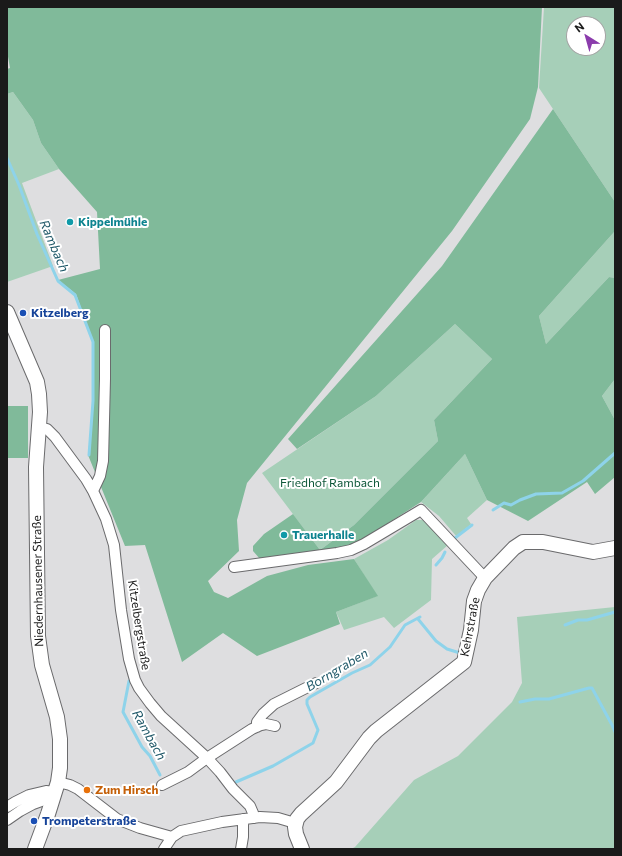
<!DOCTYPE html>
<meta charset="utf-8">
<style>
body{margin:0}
#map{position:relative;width:622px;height:856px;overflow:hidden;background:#dedee0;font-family:Commissioner,sans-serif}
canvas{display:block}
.frame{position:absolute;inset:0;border:8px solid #1a1a1a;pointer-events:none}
.north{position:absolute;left:566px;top:16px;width:40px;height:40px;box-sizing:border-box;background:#fff;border:1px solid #a3a3a3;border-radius:50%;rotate:323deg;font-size:11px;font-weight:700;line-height:16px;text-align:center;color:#1a1a1a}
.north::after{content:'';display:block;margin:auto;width:14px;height:18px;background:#8b3cac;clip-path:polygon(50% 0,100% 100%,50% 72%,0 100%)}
</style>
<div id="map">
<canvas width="622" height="856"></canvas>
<div class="frame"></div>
<div class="north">N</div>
</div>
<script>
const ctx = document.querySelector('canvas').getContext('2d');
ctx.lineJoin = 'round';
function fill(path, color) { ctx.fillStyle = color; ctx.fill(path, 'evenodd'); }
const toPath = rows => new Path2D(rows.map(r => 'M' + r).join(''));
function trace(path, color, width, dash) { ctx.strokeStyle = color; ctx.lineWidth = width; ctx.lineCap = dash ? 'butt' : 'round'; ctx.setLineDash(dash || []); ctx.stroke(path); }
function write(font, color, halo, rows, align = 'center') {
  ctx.font = font + ' Commissioner,sans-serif'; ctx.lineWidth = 4; ctx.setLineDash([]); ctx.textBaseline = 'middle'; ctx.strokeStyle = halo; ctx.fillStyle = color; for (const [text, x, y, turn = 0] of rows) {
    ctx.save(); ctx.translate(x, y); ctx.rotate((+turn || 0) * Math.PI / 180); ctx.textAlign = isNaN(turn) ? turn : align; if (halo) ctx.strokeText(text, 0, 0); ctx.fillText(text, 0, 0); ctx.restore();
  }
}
fill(toPath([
 [544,7,615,7,615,202,539,88],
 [574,24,598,24,598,48,574,48],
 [13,92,33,120,41,143,59,169,22,183,53,266,7,282,7,94],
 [615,231,615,278,609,277,546,344,539,316],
 [455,324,492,359,434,420,438,441,354,525,320,550,262,473,376,396],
 [615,379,615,420,602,396],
 [465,454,487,500,467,518,471,524,457,537,439,516,421,502],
 [416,520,422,520,426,521,448,545,432,559,431,600,394,628,384,617,344,630,336,612,377,596,354,559,388,540],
 [615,607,615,849,351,849,355,847,414,780,458,756,512,702,522,683,517,617]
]), '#a6cfb8');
fill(toPath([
 [7,7,542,7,538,87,530,119,452,231,247,483,237,520,239,551,208,581,214,592,228,598,267,576,308,565,354,559,378,596,336,612,340,624,257,656,223,633,182,662,145,545,125,546,88,455,94,400,93,342,76,294,58,280,100,269,97,212,59,169,41,143,33,120,13,92,7,94,7,69,10,68,7,51],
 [553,109,615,202,615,231,539,316,546,344,609,277,615,278,615,379,602,396,615,420,615,477,595,494,587,482,528,521,487,500,465,454,421,502,351,547,260,559,253,551,253,546,264,534,293,514,320,550,354,525,438,441,434,420,492,359,455,324,376,396,297,449,288,439,442,266],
 [7,406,28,406,28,458,7,458]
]), '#80ba9a');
trace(toPath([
 [7,158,19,185,37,234,58,281,75,295,93,342,93,401,89,455],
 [493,510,504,503,511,505,520,500,536,494,562,493,583,481,615,453],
 [455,538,472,525],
 [436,565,442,558,445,552],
 [418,619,436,641,447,649,460,653],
 [565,625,578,620,587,620,615,612],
 [129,681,123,712,142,747,150,756,160,775],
 [520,702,535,699,549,699,589,688,592,688,612,725,615,732],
 [236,782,273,766,313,743,318,730,307,704,307,700,310,697,352,673,370,665,390,647,405,625,420,617]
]), '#8ed3ea', 3);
const street = toPath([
 [39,427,47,429,55,437,86,479,93,491,106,519,114,545,121,610,129,659,135,680,139,688,150,703,161,716,207,758,220,772,233,789,250,806,253,813,254,818],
 [93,491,100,476,103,461,105,379,105,330],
 [234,567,337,553,351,550,364,544,421,510,485,578],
 [257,727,257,722,263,714,274,704,316,683],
 [58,782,70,785,78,789,117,819,140,828,172,837],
 [162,785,188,772,207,758,252,729,261,725,266,724,275,726],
 [7,807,15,802,29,795,46,791,55,792],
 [7,820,20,811,33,804,44,800,53,801],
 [164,849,172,837,181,831,222,822,260,817,278,818,295,823],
 [241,849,243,837,243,819]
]);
const secondary = toPath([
 [7,312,37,382,39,394,40,412,36,467,38,636,42,665,57,717,60,739,60,768,58,782,48,814,35,849],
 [302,849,296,834,295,827,297,819,301,814,336,782,369,738,376,731,464,662,471,630,474,601,478,590,485,578,514,548,523,542,543,542,593,552,615,548]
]);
trace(street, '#6a6a6c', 12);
trace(secondary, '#6a6a6c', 16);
trace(street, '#fff', 10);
trace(secondary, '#fff', 14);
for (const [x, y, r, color] of [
 [70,222,4,"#0f9aa8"],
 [23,313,4,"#1a4fb4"],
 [284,535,4,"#0f9aa8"],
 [87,790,4,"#e8710a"],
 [34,821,4,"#1a4fb4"]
]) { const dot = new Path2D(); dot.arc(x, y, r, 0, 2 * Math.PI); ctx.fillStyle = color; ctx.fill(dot); trace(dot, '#fff', 1.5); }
write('bold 12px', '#0d838f', '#fff', [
 ["Kippelmühle",78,222],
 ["Trauerhalle",292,535]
], 'left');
write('bold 12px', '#164399', '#fff', [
 ["Kitzelberg",31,313],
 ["Trompeterstraße",42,821]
], 'left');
write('12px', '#0e5739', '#fff', [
 ["Friedhof Rambach",330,483]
]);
write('12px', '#1a1a1a', '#fff', [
 ["Niedernhausener Straße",38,581,-91],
 ["Kitzelbergstraße",139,625,81],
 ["Kehrstraße",470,627,-79]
]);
write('bold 12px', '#c56008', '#fff', [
 ["Zum Hirsch",95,790]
], 'left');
write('italic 13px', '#215969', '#fff', [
 ["Rambach",54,246,67],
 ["Borngraben",337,670,-31],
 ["Rambach",149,735,61]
]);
</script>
